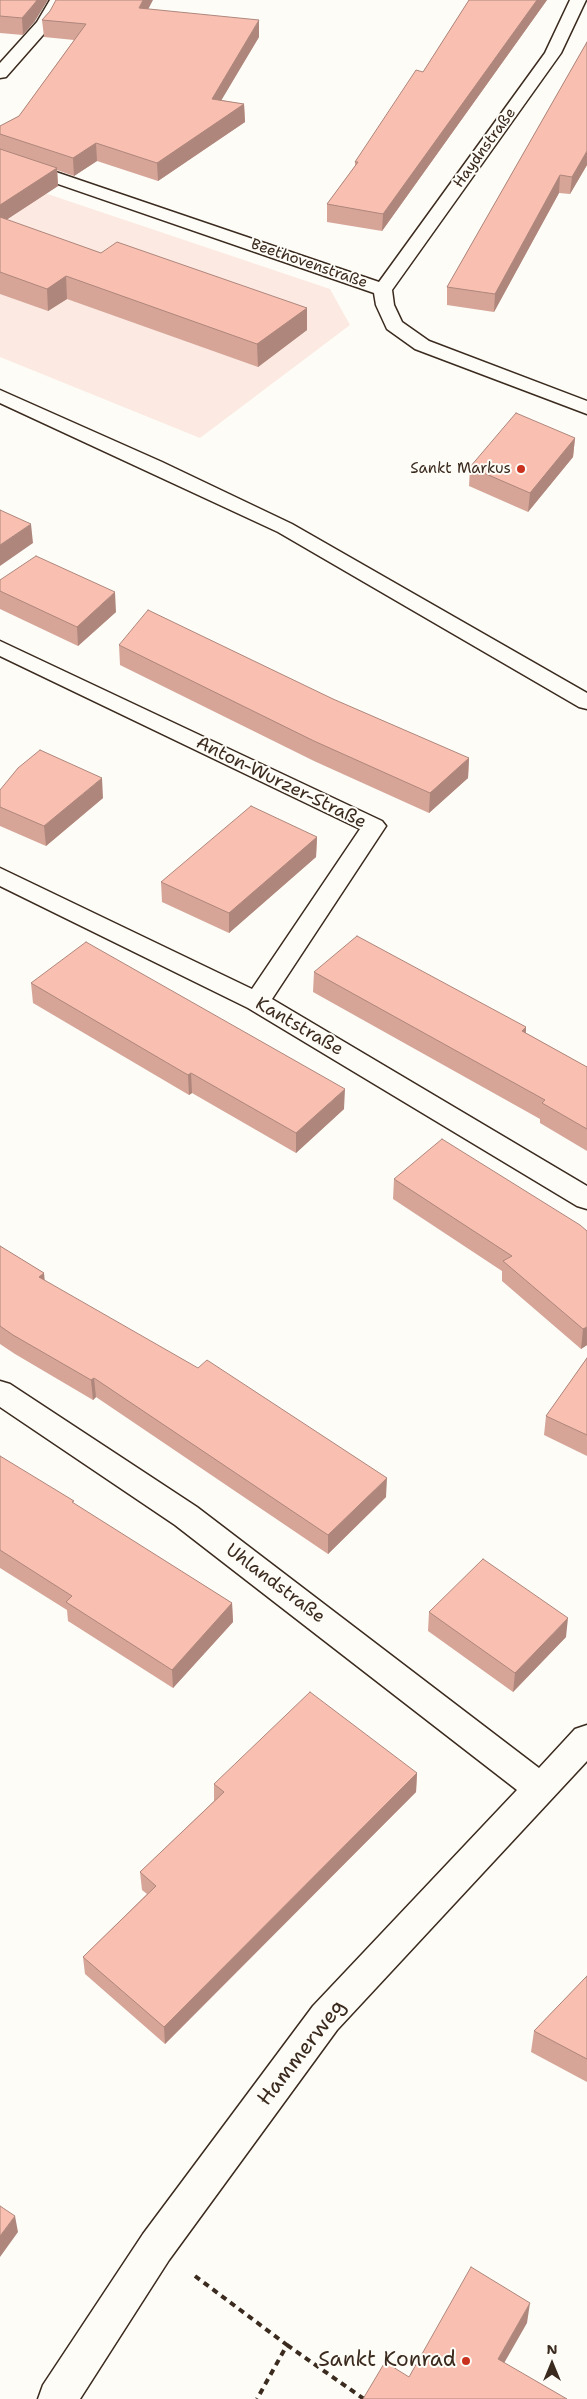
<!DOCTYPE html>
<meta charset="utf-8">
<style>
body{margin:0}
#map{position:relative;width:587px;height:2399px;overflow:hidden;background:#fdfcf7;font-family:"Shantell Sans",sans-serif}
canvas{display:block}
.north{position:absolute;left:527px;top:2339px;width:50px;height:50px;-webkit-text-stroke:4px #fdfcf7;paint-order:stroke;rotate:0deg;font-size:14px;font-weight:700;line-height:20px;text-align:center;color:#3b2a1e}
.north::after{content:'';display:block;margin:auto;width:18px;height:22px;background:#3b2a1e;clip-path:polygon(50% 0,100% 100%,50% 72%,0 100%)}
</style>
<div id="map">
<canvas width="587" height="2399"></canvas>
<div class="north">N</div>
</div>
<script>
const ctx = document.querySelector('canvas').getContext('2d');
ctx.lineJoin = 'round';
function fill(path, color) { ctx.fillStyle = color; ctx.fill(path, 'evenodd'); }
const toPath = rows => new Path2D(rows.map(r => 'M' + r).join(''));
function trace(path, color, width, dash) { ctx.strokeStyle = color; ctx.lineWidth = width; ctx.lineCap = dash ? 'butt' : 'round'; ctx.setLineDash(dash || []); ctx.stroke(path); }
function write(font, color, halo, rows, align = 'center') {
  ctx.font = font + ' "Shantell Sans",sans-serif'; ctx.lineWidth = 4; ctx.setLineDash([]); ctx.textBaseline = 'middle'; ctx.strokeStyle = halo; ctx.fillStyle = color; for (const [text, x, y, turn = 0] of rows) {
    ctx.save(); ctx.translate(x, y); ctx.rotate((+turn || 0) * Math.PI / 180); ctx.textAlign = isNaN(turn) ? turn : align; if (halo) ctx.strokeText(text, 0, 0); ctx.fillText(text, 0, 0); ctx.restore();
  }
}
fill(toPath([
 [0,178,330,289,350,325,200,438,0,357]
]), '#fceae2');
const minor = toPath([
 [50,0,66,0,50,27,6,77,0,78,0,63,37,22,50,0],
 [570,0,586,0,561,53,392,290,394,305,402,322,429,341,587,401,587,414,415,349,387,329,376,305,374,293,0,164,0,153,379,282,545,53,570,0],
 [0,641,382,821,386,826,272,999,587,1186,587,1209,577,1206,248,1008,0,886,0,868,252,989,360,829,0,656,0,641],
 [0,1381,10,1384,197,1507,539,1768,575,1729,587,1725,587,1761,337,2030,169,2260,80,2399,38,2399,43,2385,143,2234,313,2006,517,1790,175,1525,0,1407,0,1381]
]);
const primary = toPath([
 [0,390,162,462,292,524,587,693,587,709,579,707,278,532,0,403,0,390]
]);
trace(minor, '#3b2a1e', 3);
trace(primary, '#3b2a1e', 3);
trace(toPath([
 [195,2276,287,2345,257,2399],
 [287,2345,364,2399]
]), '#3b2a1e', 4, [6, 5]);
fill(minor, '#fdfcf7');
fill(primary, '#fdfcf7');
fill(toPath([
 [0,0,35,21,23,35,0,33],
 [469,0,547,0,382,231,327,222,327,204,355,166,355,162,423,72],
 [148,9,259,37,221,100,244,104,245,122,158,181,97,161,74,176,57,170,58,186,6,220,101,253,307,308,307,330,258,367,67,299,48,311,0,294,0,126,19,116,74,40,44,37,42,20,50,11],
 [587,42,587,165,570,194,559,193,494,312,447,305,447,287],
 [575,438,573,457,528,512,469,486,470,467],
 [0,580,116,612,78,646,0,609],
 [119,645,469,758,468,778,429,813,314,761,120,665],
 [0,790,103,798,46,846,0,826],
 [317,837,316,857,229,933,162,902,161,882],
 [314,972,526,1027,526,1033,587,1067,587,1151,540,1123,540,1119,313,992],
 [31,983,344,1109,296,1153,192,1093,189,1095,33,1003],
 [394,1179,587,1231,587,1345,581,1349,502,1281,502,1271,393,1199],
 [0,1246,44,1273,44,1280,386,1497,328,1554,96,1397,93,1400,15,1354,0,1344],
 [587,1358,587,1456,544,1435,546,1416],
 [0,1456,74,1504,232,1603,233,1622,173,1688,68,1621,67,1610,0,1568],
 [429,1612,566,1637,513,1692,428,1631],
 [417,1773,416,1792,165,2044,85,1974,83,1957,147,1894,142,1890,140,1872,214,1801,214,1784],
 [587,1976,587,2082,531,2052,534,2031]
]), '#d6a598');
fill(toPath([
 [37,0,48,0,35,21,23,35,22,18],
 [143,0,153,0,140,25,139,8],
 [537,0,547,0,382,231,383,214],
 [259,20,259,37,212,116,212,99],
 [244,104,245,122,158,181,157,163],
 [96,143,97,161,74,176,73,158],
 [587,151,587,165,570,194,572,177],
 [57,168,58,186,0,224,0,205],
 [560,175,559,193,494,312,495,294],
 [66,276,67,299,48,311,47,289],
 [307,308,307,330,258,367,257,344],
 [575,438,573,457,528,512,530,493],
 [31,524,33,543,0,566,0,545],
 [115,592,116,612,78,646,77,627],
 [469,758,468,778,429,813,430,793],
 [102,778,103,798,46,846,44,826],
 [317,837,316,857,229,933,229,913],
 [526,1027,525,1047,522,1031],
 [191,1073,192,1093,189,1095,188,1075],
 [345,1089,344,1109,296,1153,296,1133],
 [44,1273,46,1293,39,1277],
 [587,1327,587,1345,581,1349,583,1329],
 [94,1378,96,1397,93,1400,91,1380],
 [387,1478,386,1497,328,1554,328,1535],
 [232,1603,233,1622,173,1688,172,1670],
 [568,1618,566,1637,513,1692,515,1673],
 [417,1773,416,1792,165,2044,164,2027],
 [15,2216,18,2232,0,2257,0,2236],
 [530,2303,527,2323,495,2379,498,2359]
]), '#ae867c');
const building = toPath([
 [0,0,37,0,34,4,22,18,0,16,0,0],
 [56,0,143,0,139,8,259,20,212,99,244,104,157,163,96,143,73,158,0,134,0,126,19,116,86,24,42,20,50,11,56,0],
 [469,0,537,0,383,214,327,204,358,162,355,162,416,70,423,72,469,0],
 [587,42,587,151,572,177,560,175,495,294,447,287,587,42],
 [0,149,57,168,0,205,0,149],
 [0,217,101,253,117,242,307,308,257,344,66,276,47,289,0,272,0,217],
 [516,413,575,438,530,493,470,467,516,413],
 [0,510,31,524,0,545,0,510],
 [36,556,115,592,77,627,0,591,0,580,36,556],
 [148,610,333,699,469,758,430,793,314,741,119,645,148,610],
 [40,750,102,778,44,826,0,807,0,790,18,768,40,750],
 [251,806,317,837,229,913,161,882,251,806],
 [357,936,526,1027,522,1031,587,1067,587,1129,542,1103,545,1100,314,972,357,936],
 [86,942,345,1089,296,1133,191,1073,188,1075,31,983,86,942],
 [442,1139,580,1225,587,1231,587,1327,583,1329,503,1261,512,1256,394,1179,442,1139],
 [0,1246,44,1273,39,1277,198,1368,207,1360,387,1478,328,1535,94,1378,91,1380,13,1335,0,1326,0,1246],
 [587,1358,587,1435,546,1416,587,1358],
 [0,1456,74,1501,72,1502,232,1603,172,1670,66,1602,72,1596,0,1550,0,1456],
 [483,1559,568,1618,515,1673,429,1612,483,1559],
 [310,1692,417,1773,164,2027,83,1957,156,1886,140,1872,224,1792,214,1784,310,1692],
 [587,1976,587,2059,534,2031,587,1976],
 [0,2206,15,2216,0,2236,0,2206],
 [471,2267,530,2303,498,2359,567,2399,363,2399,385,2362,409,2377,471,2267]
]);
fill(building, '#f9c0b1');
trace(building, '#ae867c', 1);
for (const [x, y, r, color] of [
 [521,469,5,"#c8321e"],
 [466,2361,5,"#c8321e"]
]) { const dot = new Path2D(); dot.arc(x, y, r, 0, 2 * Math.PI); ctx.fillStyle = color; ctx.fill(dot); trace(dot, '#fdfcf7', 2); }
write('15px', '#3b2a1e', '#fdfcf7', [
 ["Haydnstraße",485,148,-54],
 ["Beethovenstraße",309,264,19]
]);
write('15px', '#3b2a1e', '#fdfcf7', [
 ["Sankt Markus",511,469]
], 'right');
write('18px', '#3b2a1e', '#fdfcf7', [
 ["Anton-Wurzer-Straße",281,783,26],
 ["Kantstraße",299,1027,30],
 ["Uhlandstraße",275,1584,37]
]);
write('21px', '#3b2a1e', '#fdfcf7', [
 ["Hammerweg",302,2053,-52]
]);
write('21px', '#3b2a1e', '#fdfcf7', [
 ["Sankt Konrad",456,2361]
], 'right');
</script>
